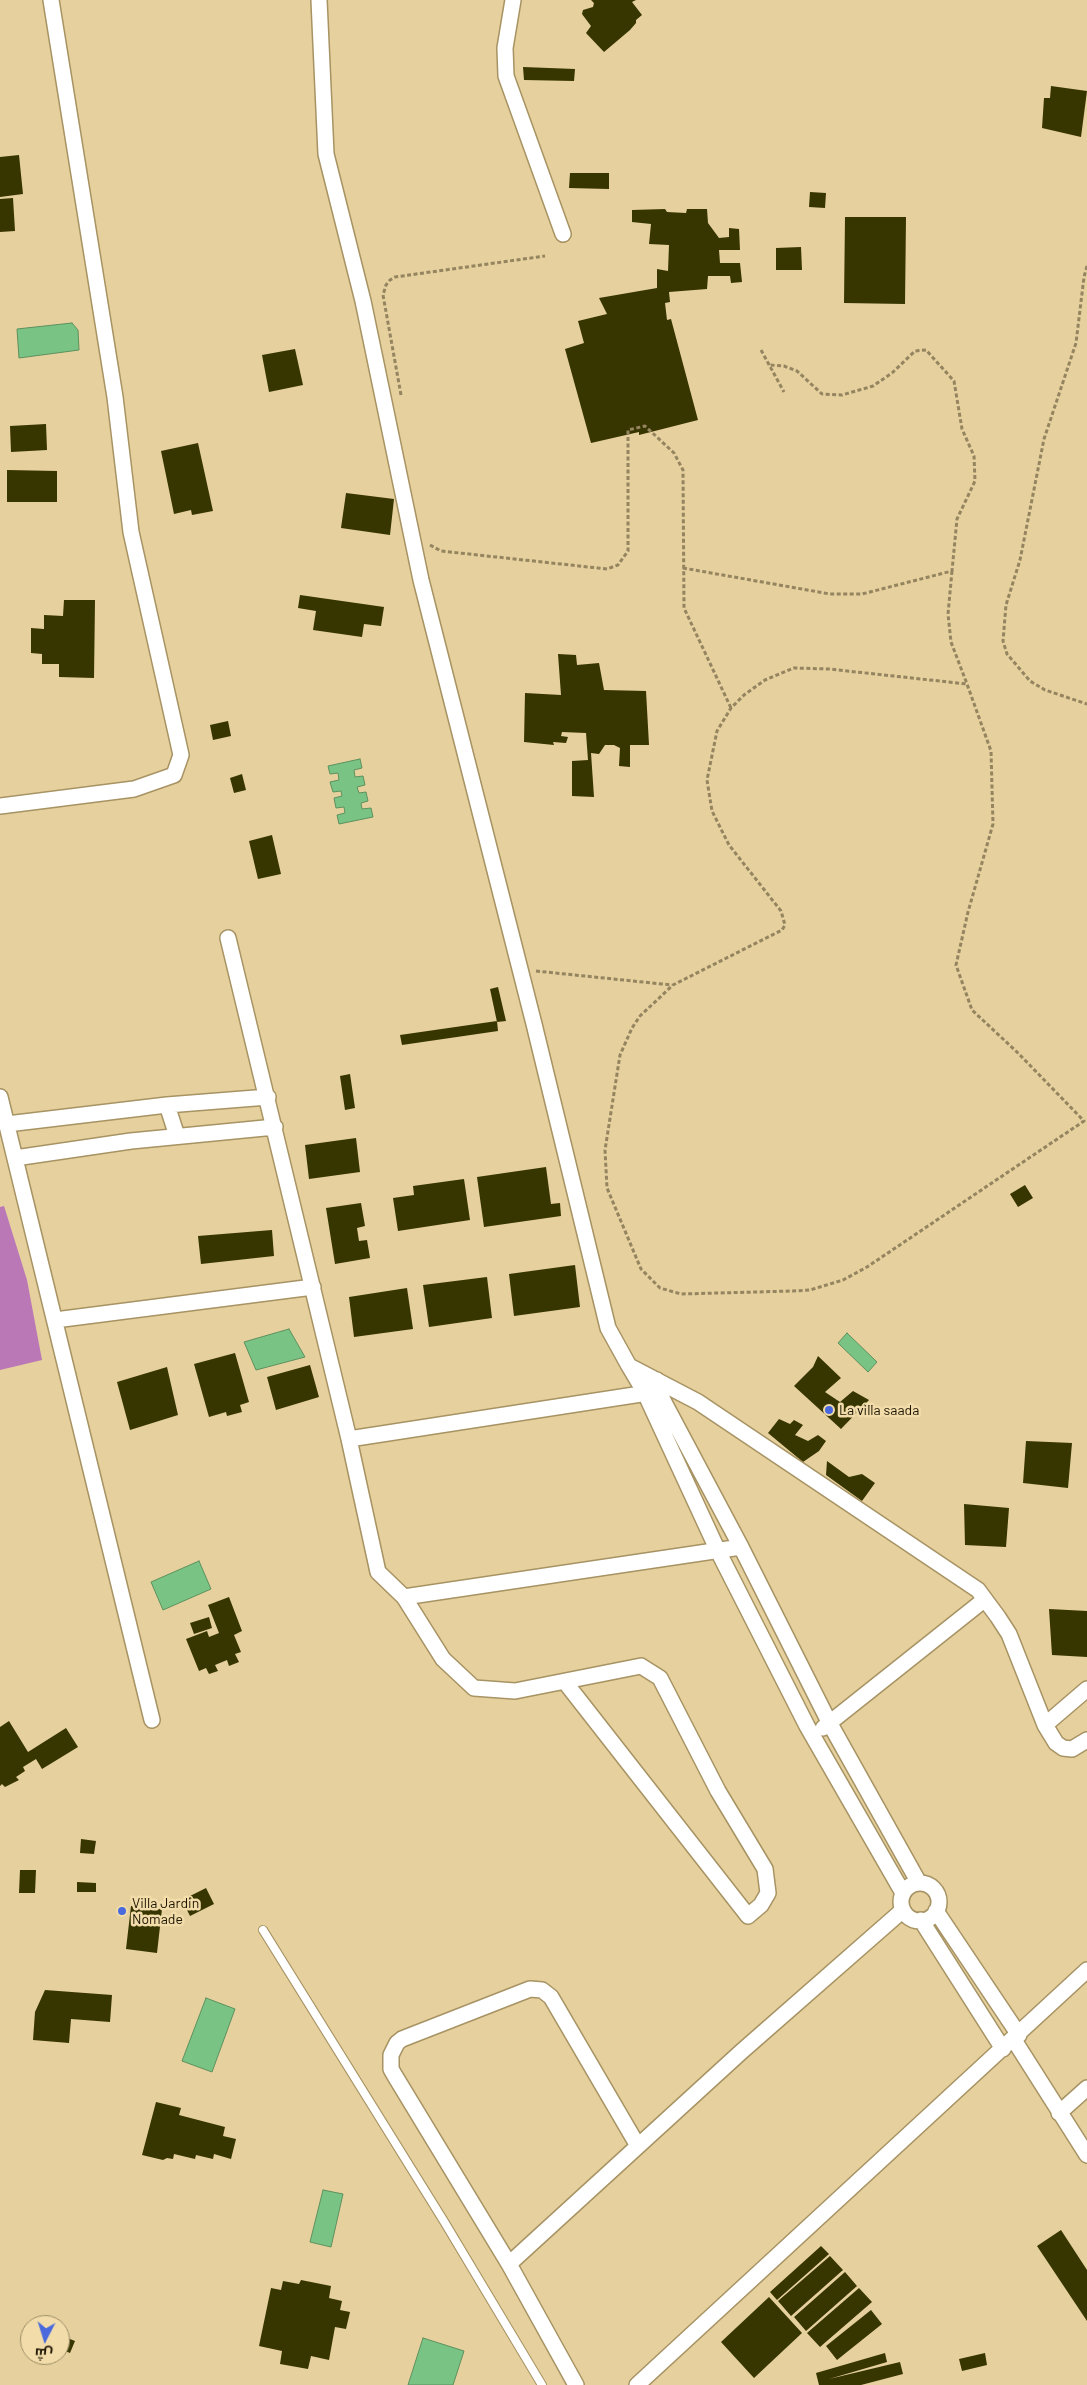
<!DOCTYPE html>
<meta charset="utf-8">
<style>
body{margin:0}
#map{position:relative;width:1087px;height:2385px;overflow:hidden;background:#e5d09e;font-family:Barlow,Cairo,sans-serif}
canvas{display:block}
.north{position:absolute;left:20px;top:2315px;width:50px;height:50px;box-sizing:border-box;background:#f2ddaa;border:1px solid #9d8d67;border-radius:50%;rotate:185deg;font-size:14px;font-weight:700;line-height:20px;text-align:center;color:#1d1503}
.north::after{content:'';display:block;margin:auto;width:18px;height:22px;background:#4969dd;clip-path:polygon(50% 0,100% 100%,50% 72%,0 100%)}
</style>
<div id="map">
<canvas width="1087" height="2385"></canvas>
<div class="north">ش</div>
</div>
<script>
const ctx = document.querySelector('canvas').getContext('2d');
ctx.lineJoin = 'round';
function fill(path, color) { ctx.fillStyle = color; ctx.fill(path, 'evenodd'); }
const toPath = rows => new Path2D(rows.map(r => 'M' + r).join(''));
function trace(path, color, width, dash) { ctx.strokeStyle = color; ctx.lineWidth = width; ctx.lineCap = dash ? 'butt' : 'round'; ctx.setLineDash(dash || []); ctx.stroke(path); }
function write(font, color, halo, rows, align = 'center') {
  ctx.font = font + ' Barlow,sans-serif'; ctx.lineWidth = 5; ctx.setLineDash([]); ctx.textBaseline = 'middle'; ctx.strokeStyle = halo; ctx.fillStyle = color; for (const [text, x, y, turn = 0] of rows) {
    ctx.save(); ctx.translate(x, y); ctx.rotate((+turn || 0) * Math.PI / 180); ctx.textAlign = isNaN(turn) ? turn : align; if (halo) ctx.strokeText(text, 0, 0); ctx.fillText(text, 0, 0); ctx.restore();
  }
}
fill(toPath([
 [4,1206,27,1280,42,1360,0,1370,0,1207]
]), '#ba78b7');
const water = toPath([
 [72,323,78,330,79,350,19,358,17,329,72,323],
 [360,759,362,768,354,770,355,777,363,776,365,785,357,787,359,793,366,792,368,801,361,803,362,809,371,808,373,817,339,824,337,815,345,813,344,807,336,808,334,798,342,796,341,791,333,792,330,782,339,780,338,773,330,774,328,766,360,759],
 [289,1329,305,1357,256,1370,244,1342,289,1329],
 [847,1333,877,1362,868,1372,838,1343,847,1333],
 [199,1561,211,1589,163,1610,151,1582,199,1561],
 [206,1998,235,2009,212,2072,182,2061,206,1998],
 [323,2190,343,2194,331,2247,310,2242,323,2190],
 [423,2338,464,2351,453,2385,408,2385,423,2338]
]);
fill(water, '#79c485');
trace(water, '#5d905e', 1);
fill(toPath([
 [591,0,636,0,632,2,642,15,636,20,636,23,630,30,604,52,586,33,591,26,582,14,583,10,593,7,594,3],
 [523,67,575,69,574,81,524,80],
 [1051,86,1087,91,1081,137,1042,128,1044,98,1050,98],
 [19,155,23,194,0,197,0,157],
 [570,173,609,173,609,189,569,188],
 [810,192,826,193,825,208,809,207],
 [13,198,15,231,0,232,0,199],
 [665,209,667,212,686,213,687,209,707,209,708,223,719,238,729,237,729,228,739,229,740,250,719,250,720,263,740,263,742,282,731,283,730,276,708,276,707,289,669,292,670,302,665,303,667,320,671,319,698,420,639,435,639,432,591,443,565,349,584,343,578,321,607,314,599,298,657,288,657,269,668,271,669,245,649,244,651,224,632,222,632,210],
 [845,217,906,217,905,304,844,303],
 [801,247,802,270,776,270,776,248],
 [295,349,303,385,269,392,262,355],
 [46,424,47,450,11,452,10,426],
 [198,443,213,511,192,515,191,510,174,514,161,451],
 [7,470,57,471,57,502,7,502],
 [346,493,394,499,390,535,341,528],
 [300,595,384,607,381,626,364,624,362,637,313,630,316,611,298,608],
 [64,600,95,600,94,678,59,677,59,664,42,664,42,654,31,653,31,628,44,629,44,615,63,616],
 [558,654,576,655,577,665,599,663,604,690,646,691,649,745,630,745,630,767,619,766,620,748,614,745,605,745,599,754,591,753,594,797,572,796,572,761,588,760,586,733,562,732,561,736,568,737,566,743,553,742,554,745,524,742,525,693,561,695],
 [228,721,231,736,213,740,210,725],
 [242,774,246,790,234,793,230,778],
 [272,835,281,874,258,879,249,841],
 [498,987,506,1021,497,1022,490,989],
 [497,1021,498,1031,402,1045,400,1035],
 [350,1074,355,1108,345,1110,340,1076],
 [356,1138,360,1172,309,1179,305,1145],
 [546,1167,551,1204,560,1203,561,1216,484,1227,477,1177],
 [464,1179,470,1220,398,1231,393,1198,414,1195,413,1186],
 [1025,1185,1033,1198,1018,1207,1010,1194],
 [361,1203,365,1226,357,1228,359,1241,367,1240,370,1258,335,1264,326,1208],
 [272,1230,274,1256,201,1264,198,1236],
 [575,1265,580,1307,514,1316,509,1274],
 [487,1277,492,1318,429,1327,423,1285],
 [407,1288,413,1329,354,1337,349,1297],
 [235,1353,249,1402,240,1405,242,1412,227,1416,226,1412,209,1417,194,1364],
 [818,1356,841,1378,825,1392,840,1402,853,1391,869,1400,841,1429,794,1386,813,1367],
 [310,1365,319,1397,276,1410,267,1377],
 [167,1367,178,1415,130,1430,117,1382],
 [779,1419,790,1424,794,1420,803,1425,795,1435,808,1441,818,1435,826,1441,819,1451,803,1462,768,1433],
 [1026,1441,1072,1443,1068,1488,1023,1483],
 [827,1461,849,1477,862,1474,875,1483,862,1501,826,1475],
 [964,1504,1009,1508,1006,1547,965,1545],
 [229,1597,242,1631,234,1635,241,1652,235,1654,239,1662,229,1666,227,1660,215,1665,218,1671,209,1674,206,1668,199,1671,186,1639,207,1631,209,1637,219,1633,208,1605],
 [1049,1609,1087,1611,1087,1657,1052,1655],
 [209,1617,212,1628,194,1634,190,1623],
 [9,1721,28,1752,66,1728,78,1747,42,1769,36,1759,23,1767,25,1771,16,1777,19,1780,5,1787,2,1784,0,1786,0,1727],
 [81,1839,96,1841,94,1854,80,1853],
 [20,1870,36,1870,35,1893,19,1893],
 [77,1882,96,1883,96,1892,77,1892],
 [206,1888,214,1904,190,1916,182,1900],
 [131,1906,162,1909,157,1953,126,1949],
 [45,1990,112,1995,110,2022,71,2019,69,2043,33,2040,35,2012],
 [156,2102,181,2108,179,2115,225,2127,223,2136,236,2139,231,2159,214,2154,213,2159,196,2155,195,2159,174,2154,173,2159,167,2158,163,2160,142,2155],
 [1061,2230,1087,2270,1087,2321,1037,2246],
 [821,2246,829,2254,777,2300,770,2292],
 [830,2256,843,2270,791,2316,778,2301],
 [845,2272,857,2286,806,2331,794,2317],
 [301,2280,331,2286,329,2298,342,2301,340,2310,350,2312,346,2329,335,2327,329,2360,311,2356,308,2369,280,2364,282,2351,259,2346,271,2288,281,2290,283,2281,299,2284],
 [859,2288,872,2302,820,2347,807,2333],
 [769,2297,802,2333,754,2378,721,2342],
 [871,2310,882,2324,837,2360,826,2346],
 [60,2335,75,2341,70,2353,60,2349],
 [885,2353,887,2362,829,2379,900,2362,903,2374,861,2385,819,2385,816,2373],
 [985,2353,987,2365,962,2371,959,2359]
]), '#373500');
const service = toPath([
 [263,1930,445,2223,542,2385]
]);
const minor = toPath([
 [319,0,326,154,363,301,421,580,534,1024,608,1328,629,1366,698,1402,978,1590,998,1617,1009,1634,1045,1725,1087,1689],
 [513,0,505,48,506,76,563,234],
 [0,806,134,789,174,775,181,755,131,532,115,397,51,0],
 [228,938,349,1439],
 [0,1097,152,1720],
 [167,1105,177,1136],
 [7,1124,167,1105,268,1097],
 [15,1158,131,1141,275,1127],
 [55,1320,313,1287],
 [629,1366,645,1393,718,1551,807,1726,903,1893],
 [657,1380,659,1392,666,1406,741,1547,829,1722,919,1883],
 [404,1597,378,1572,349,1439,654,1392],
 [565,1682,748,1916,761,1905,768,1893,765,1869,718,1791,660,1678,641,1666,515,1691,474,1688,443,1659,404,1597,741,1547],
 [1045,1725,1056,1743,1063,1748,1072,1749,1087,1740],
 [823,1728,984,1600],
 '901 1902a19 19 0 1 1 38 0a19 19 0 1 1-38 0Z',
 [936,1911,1019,2035],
 [921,1920,1003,2049],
 [1014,2040,1087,2155],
 [1059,2113,1087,2088],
 [509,2264,741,2052,903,1910],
 [576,2385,509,2264,395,2076,391,2069,391,2055,397,2043,402,2039,530,1989,542,1990,551,1997,638,2146],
 [637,2385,1087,1970]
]);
trace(service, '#a79363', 10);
trace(minor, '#a79363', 18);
trace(toPath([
 [1087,266,1084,277,1076,343,1044,439,1020,560,1006,605,1003,641,1007,654,1030,681,1045,690,1087,704],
 [761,350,784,392],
 [401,395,383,295,386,285,390,280,395,277,545,256],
 [430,545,441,551,607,569,618,565,628,551,628,430,645,426,674,453,683,470,684,608,731,708],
 [683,568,830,594,862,594,952,571,957,519,975,481,974,456,962,429,954,381,926,350,915,351,892,373,873,386,842,395,822,394,797,371,784,366,769,365],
 [952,571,948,614,951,642,967,684,991,751,993,824,968,912,956,965,972,1010,1018,1053,1084,1121,867,1267,843,1280,810,1290,793,1291,681,1294,660,1288,641,1269,607,1188,605,1150,620,1055,632,1028,640,1016,673,985,782,930,785,925,781,911,729,845,712,811,707,780,717,731,731,708,744,695,765,680,794,668,829,669,967,684],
 [536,971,672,985]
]), '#94845f', 3, [4, 2.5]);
trace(service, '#fff', 8);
trace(minor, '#fff', 15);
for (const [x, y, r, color] of [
 [829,1410,5,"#4969dd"],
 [122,1911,5,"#4969dd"]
]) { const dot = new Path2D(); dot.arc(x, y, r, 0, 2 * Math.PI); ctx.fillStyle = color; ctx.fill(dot); trace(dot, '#f2ddaa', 2); }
write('14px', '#1d1503', '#f2ddaa', [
 ["La villa saada",839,1410],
 ["Villa Jardin",132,1903],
 ["Nomade",132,1919]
], 'left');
</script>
